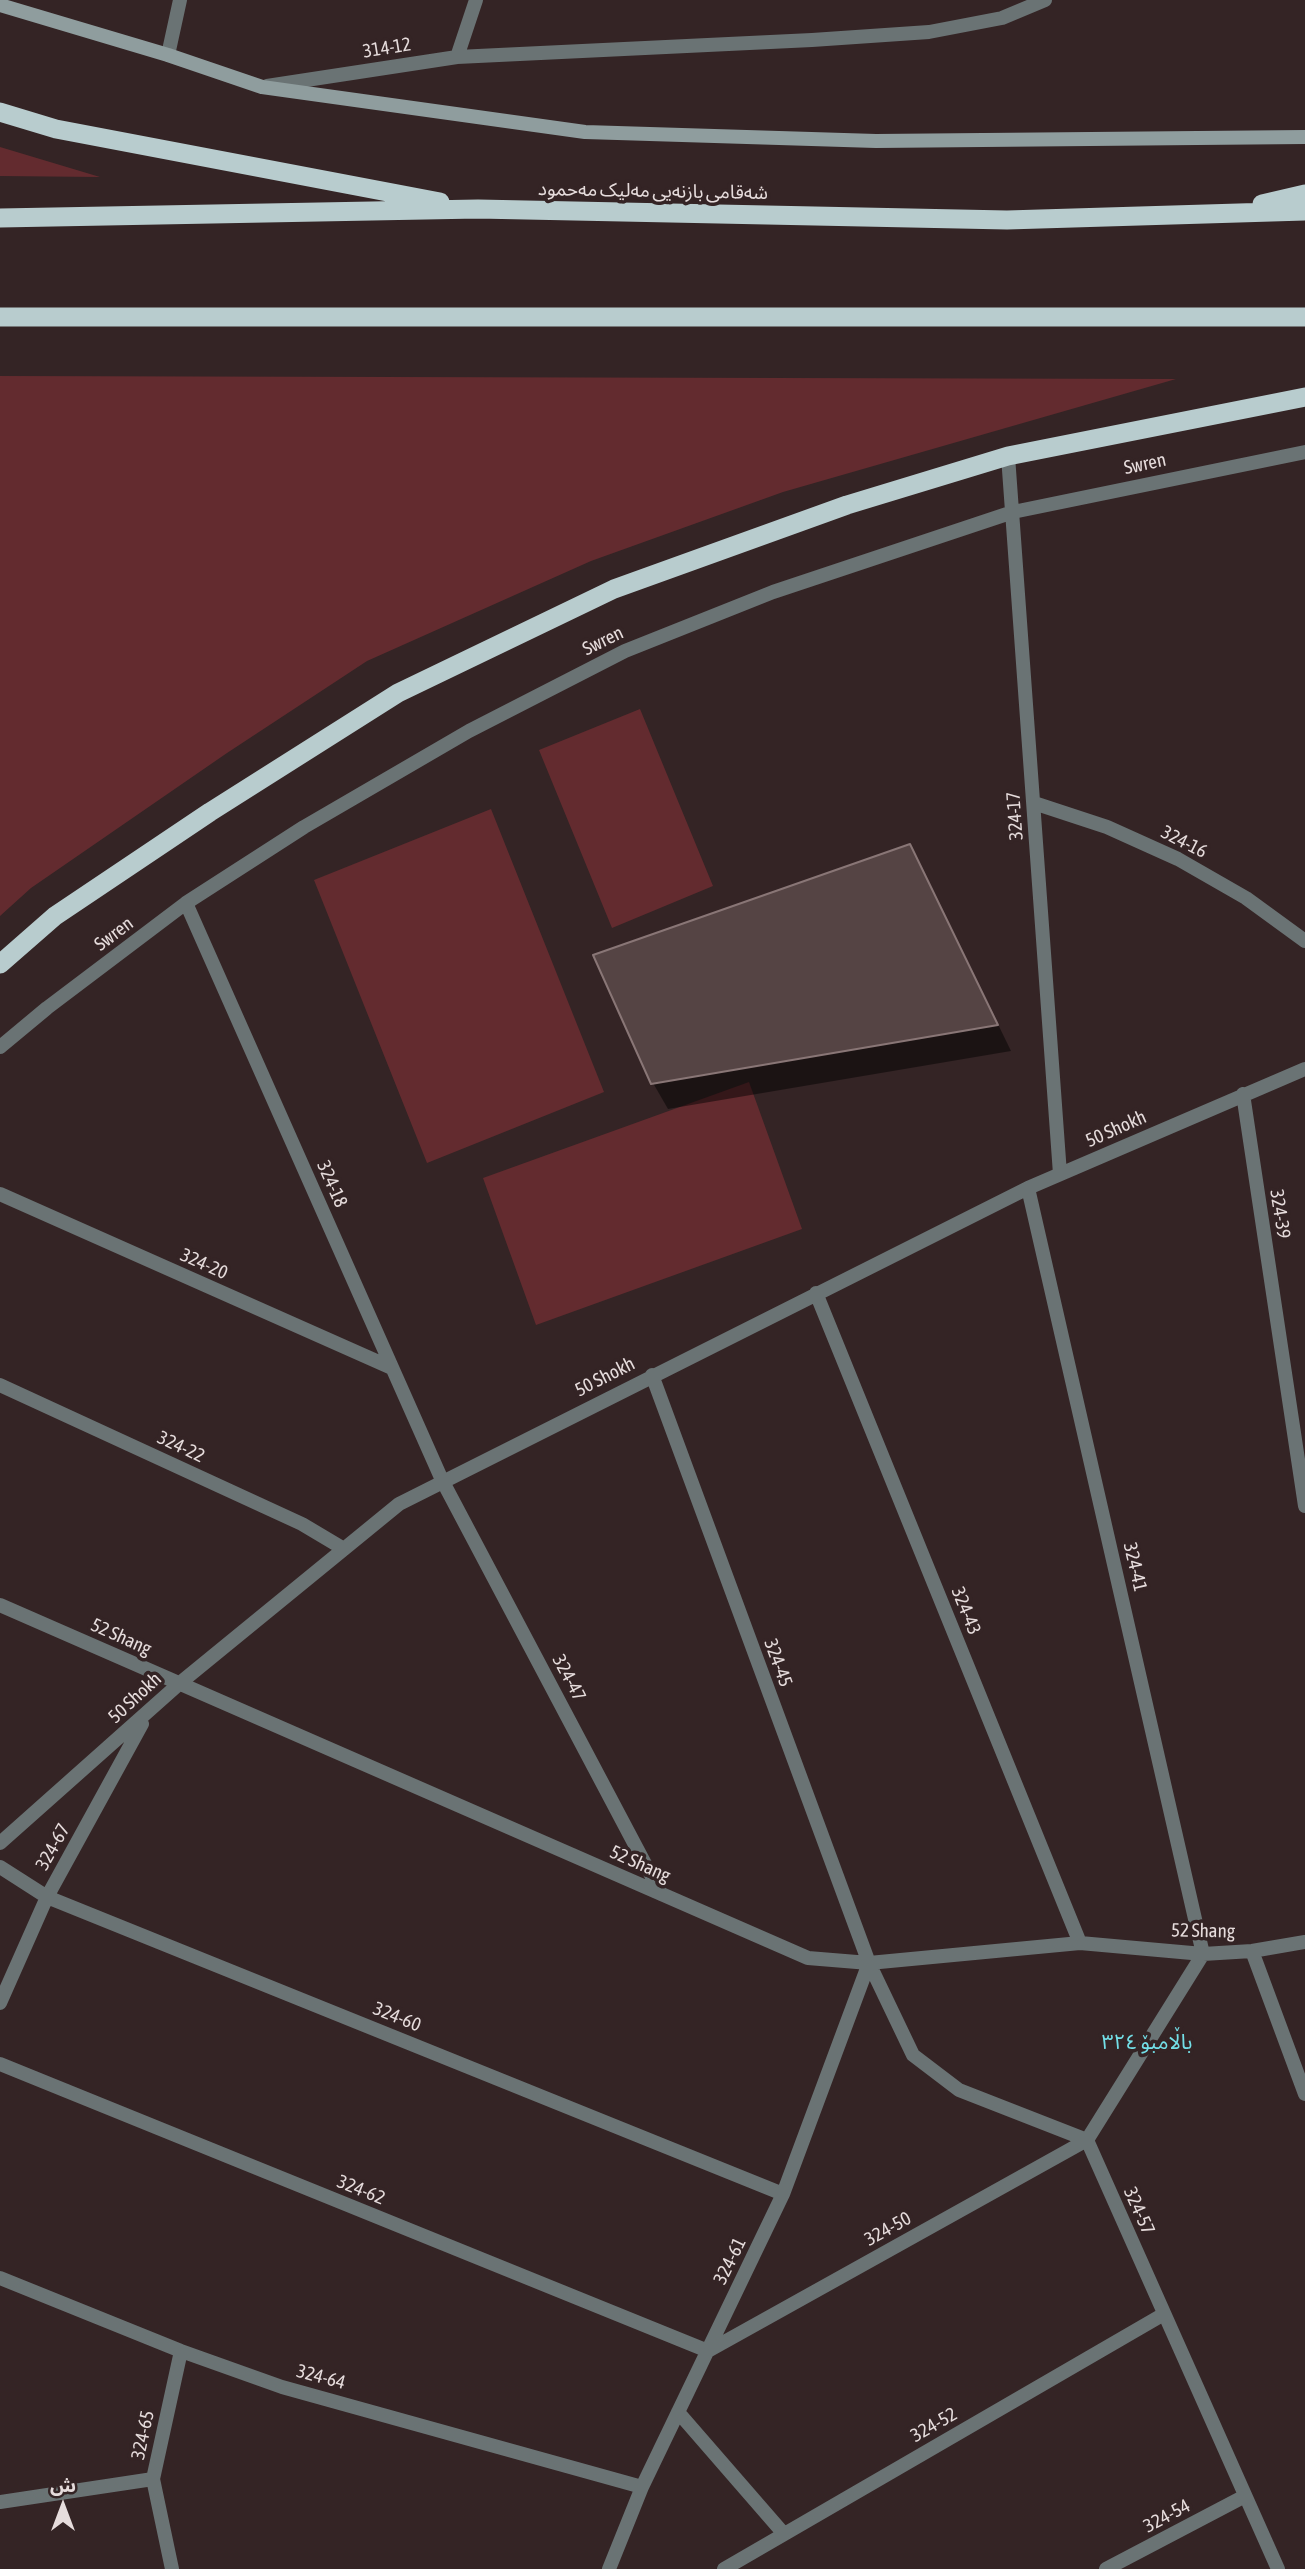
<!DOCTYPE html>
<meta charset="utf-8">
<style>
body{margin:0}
#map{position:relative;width:1305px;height:2569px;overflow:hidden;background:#342425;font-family:"Asap Condensed","Noto Sans Arabic",sans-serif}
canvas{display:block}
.north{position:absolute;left:28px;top:2471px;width:70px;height:70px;-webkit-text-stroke:5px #342425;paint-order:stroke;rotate:0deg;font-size:19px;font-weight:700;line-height:28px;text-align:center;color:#e6dcdc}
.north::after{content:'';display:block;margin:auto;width:24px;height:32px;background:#e6dcdc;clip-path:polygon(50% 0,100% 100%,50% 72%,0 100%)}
</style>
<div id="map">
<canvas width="1305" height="2569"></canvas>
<div class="north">ش</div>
</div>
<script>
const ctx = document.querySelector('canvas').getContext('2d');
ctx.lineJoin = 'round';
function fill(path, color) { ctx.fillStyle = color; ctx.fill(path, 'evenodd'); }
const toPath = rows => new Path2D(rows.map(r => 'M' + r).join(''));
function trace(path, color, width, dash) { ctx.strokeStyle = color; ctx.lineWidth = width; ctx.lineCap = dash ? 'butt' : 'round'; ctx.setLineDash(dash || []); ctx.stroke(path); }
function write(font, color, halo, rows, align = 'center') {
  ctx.font = font + ' "Asap Condensed","Noto Sans Arabic",sans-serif'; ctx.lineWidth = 7; ctx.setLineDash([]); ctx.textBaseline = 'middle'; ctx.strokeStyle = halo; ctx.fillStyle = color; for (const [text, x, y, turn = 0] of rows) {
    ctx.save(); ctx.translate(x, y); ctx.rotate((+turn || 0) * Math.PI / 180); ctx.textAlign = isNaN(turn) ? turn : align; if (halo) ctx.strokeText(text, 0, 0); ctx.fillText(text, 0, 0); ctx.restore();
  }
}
fill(toPath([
 [0,147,100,177,0,176],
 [0,376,1176,379,783,492,591,561,367,661,227,753,31,888,0,916],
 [640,709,713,886,612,928,539,750],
 [491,809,604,1092,427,1163,314,880],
 [749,1082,802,1229,536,1325,483,1178]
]), '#632b2f');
fill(toPath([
 [909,846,924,872,1011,1051,668,1109,653,1083]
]), '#0007');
const building = toPath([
 [910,844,998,1025,651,1084,593,955,910,844]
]);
fill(building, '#544');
trace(building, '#897676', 2);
trace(toPath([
 [168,55,180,0],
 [457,57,812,40,929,32,1002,18,1045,0],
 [267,86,457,57,476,0],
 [1008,456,1060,1174],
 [1034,803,1107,827,1178,859,1246,898,1305,941],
 [186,903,442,1480,661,1894],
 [0,1047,47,1008,186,903,304,827,469,731,625,651,773,592,1013,512,1305,452],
 [1243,1094,1305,1506],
 [0,1194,392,1368],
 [816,1293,1080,1943],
 [652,1375,869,1963,913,2055,959,2090,1087,2140,1278,2569],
 [0,1385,302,1524,344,1549],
 [0,1605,808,1958,869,1963,1080,1943,1203,1954,1252,1951,1305,1942],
 [0,1843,180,1683,399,1504,1028,1188,1305,1069],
 [0,1867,47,1897,783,2194],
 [1252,1951,1305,2094],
 [0,2003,47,1897,142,1724],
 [0,2064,708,2351,1087,2140,1203,1954,1028,1188],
 [0,2278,181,2351,282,2387,642,2487],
 [678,2412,784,2534],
 [0,2502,153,2479],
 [172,2569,153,2479,181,2351],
 [609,2569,642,2487,783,2194,869,1963],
 [724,2569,1164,2314],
 [1106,2569,1245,2496]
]), '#6a7374', 14);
trace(toPath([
 [0,5,168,55,262,87,585,132,876,141,1305,137]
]), '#8f9d9e', 14);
trace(toPath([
 [0,112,56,129,440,202],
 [1262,204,1305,194],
 [0,218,478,209,1007,220,1305,211],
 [0,317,1305,317],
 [0,964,55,916,210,812,398,693,614,589,847,505,1008,456,1305,397]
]), '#b8ccce', 19);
write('19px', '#e6dcdc', '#342425', [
 ["314-12",387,48,-9],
 ["شەقامی بازنەیی مەلیک مەحمود",653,191,1],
 ["Swren",1145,464,-12],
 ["Swren",603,641,-26],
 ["324-17",1015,816,-94],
 ["324-16",1184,842,27],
 ["Swren",114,934,-37],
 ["50 Shokh",1116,1129,-24],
 ["324-18",332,1184,66],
 ["324-39",1280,1214,81],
 ["324-20",204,1264,24],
 ["50 Shokh",605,1377,-27],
 ["324-22",181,1447,25],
 ["324-41",1135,1567,77],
 ["324-43",966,1611,68],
 ["52 Shang",121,1637,24],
 ["324-45",778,1663,70],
 ["324-47",569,1678,62],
 ["50 Shokh",135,1698,-43],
 ["324-67",53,1847,-61],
 ["52 Shang",640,1864,24],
 ["52 Shang",1203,1931,1],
 ["324-60",397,2017,22],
 ["324-62",361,2190,22],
 ["324-57",1139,2211,66],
 ["324-50",888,2229,-29],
 ["324-61",730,2261,-64],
 ["324-64",321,2377,15],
 ["324-52",934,2425,-30],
 ["324-65",143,2435,-78],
 ["324-54",1167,2516,-28]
]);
write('21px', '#73dfe7', '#342425', [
 ["باڵامبۆ ٣٢٤",1147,2042]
]);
</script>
